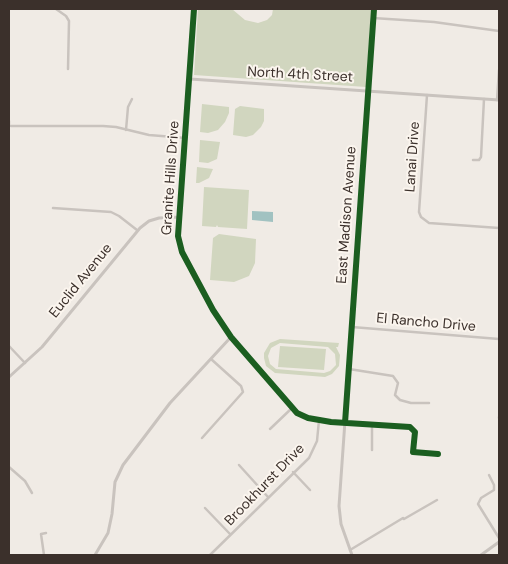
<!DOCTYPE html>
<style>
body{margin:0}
#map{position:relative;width:508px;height:564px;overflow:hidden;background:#f0ebe5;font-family:"DM Sans",sans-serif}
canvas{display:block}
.frame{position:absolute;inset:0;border:10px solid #3b302b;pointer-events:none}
</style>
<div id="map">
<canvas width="508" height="564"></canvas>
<div class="frame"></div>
</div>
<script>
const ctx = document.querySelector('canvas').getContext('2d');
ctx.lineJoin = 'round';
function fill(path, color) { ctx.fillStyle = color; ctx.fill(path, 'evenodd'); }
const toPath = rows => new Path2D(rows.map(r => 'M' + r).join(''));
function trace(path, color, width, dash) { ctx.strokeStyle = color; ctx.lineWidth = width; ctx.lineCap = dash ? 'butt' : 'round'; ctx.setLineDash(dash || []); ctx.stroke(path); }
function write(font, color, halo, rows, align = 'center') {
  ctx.font = font + ' "DM Sans",sans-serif'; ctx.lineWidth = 4; ctx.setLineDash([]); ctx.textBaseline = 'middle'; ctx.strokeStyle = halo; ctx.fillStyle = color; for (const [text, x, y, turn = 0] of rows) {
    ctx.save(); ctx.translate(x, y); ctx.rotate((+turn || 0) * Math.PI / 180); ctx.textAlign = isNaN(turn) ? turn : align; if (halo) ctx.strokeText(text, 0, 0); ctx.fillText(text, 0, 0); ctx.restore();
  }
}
fill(toPath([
 [198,9,232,9,245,20,258,23,267,20,272,15,273,9,371,9,366,87,194,75],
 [202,104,229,107,229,113,225,122,218,130,208,133,200,132],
 [240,106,264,109,264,121,261,127,253,135,246,137,233,135,235,109],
 [200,140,220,142,217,159,208,163,199,162],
 [197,167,213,169,209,178,199,183,196,183],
 [204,187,249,190,247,229,218,227,217,225,216,227,202,226],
 [219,234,256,239,255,263,249,276,234,282,210,280,213,238],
 [280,339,339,343,338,347,336,347,340,355,339,366,332,374,325,377,275,373,266,366,264,358,264,353,270,343],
 [280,343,328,347,335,354,336,365,330,371,324,373,276,369,270,364,268,356,271,348],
 [280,346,326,349,324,370,278,367]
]), '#d1d6bf');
fill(toPath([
 [252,211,273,212,273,222,252,220]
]), '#a1c2c1');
trace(toPath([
 [56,9,66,16,69,21,68,69],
 [373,18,434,22,499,31],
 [427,95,419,212,421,217,429,223,499,228],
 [497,100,499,70],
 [9,121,9,126],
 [11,126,103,126,116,127,149,135,186,138],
 [126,130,128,107,132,99],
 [473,160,479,160,481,157,484,99],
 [53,208,111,212,119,216,137,230],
 [352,327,499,339],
 [9,346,25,363],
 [349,369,393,376,398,383,395,395,400,400,411,403,429,403],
 [499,417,499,418],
 [345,423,410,427,415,432,413,452,438,454],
 [270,429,292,408],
 [202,438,243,392,241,386,211,359],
 [372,450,372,424],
 [239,465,268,497],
 [9,467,25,481,32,493],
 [293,472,310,490],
 [489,475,494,485,494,490,481,498,478,504,499,538],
 [205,508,230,534],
 [350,550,403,518,404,519,437,500],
 [44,555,41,534,46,533],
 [210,555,309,458,317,441,319,420]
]), '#c9c3be', 2.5);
trace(toPath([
 [194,9,179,229,179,240,182,252,218,319,231,337,292,408,308,418,345,423],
 [190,79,499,100],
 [9,377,42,347,140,228,149,221,159,218,179,217],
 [95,555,108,533,112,514,115,482,123,465,170,403,231,337],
 [352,555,341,524,339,506,374,9],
 [481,555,499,542]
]), '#c9c3be', 3);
trace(toPath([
 [194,9,178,236,182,252,213,310,231,337,297,413,308,418,331,422,410,427,415,432,413,452,438,454],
 [345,423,374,9]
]), '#1b5e20', 6);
write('14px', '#3b302b', '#fbf5ee', [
 ["North 4th Street",300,75,3],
 ["Lanai Drive",413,157,-86],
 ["Granite Hills Drive",171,178,-86],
 ["East Madison Avenue",347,215,-86],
 ["Euclid Avenue",81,281,-51],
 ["El Rancho Drive",426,323,5],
 ["Brookhurst Drive",265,485,-46]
]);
</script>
